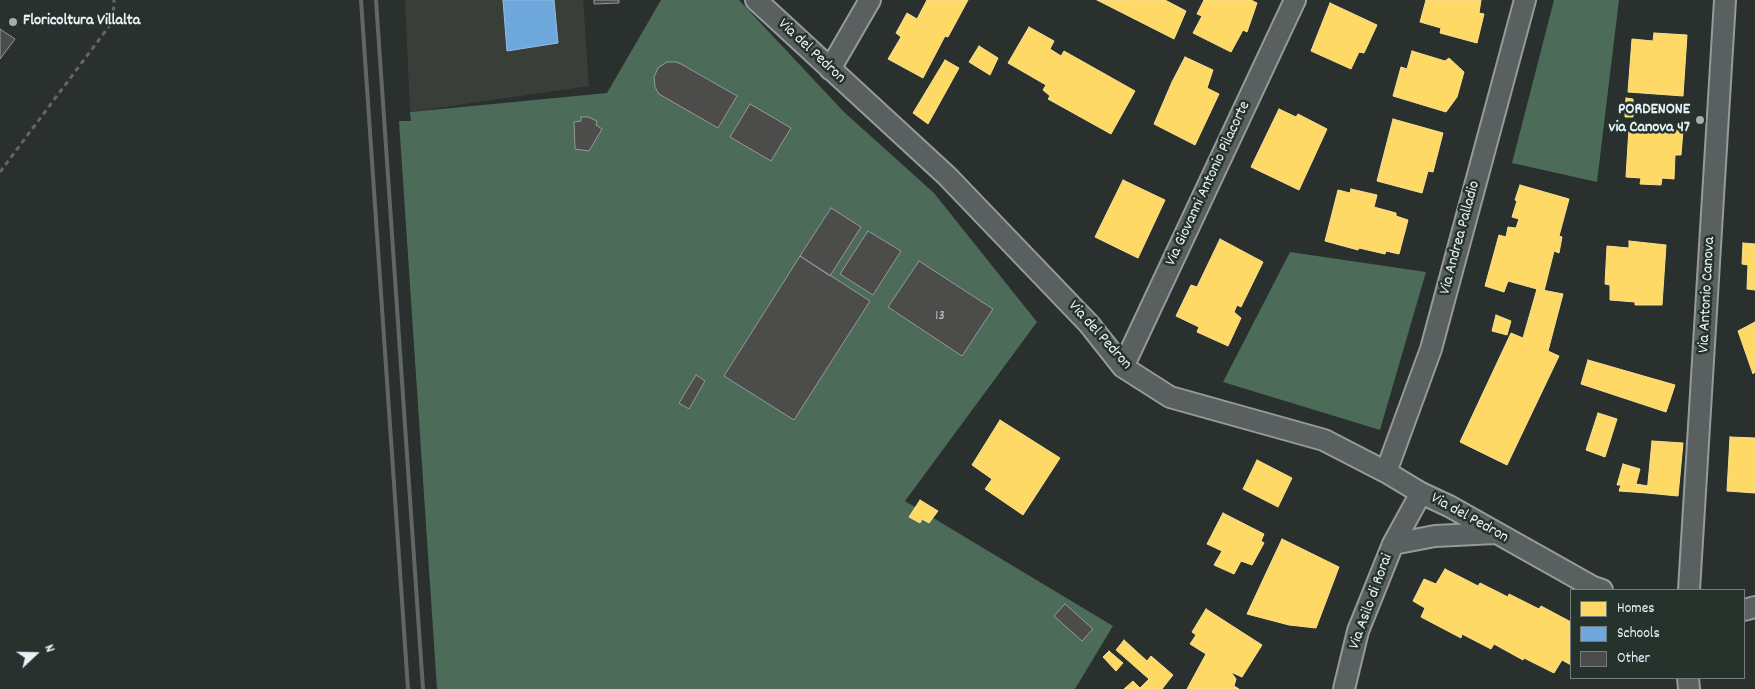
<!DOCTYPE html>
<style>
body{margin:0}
#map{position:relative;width:1755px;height:689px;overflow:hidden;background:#29302d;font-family:Dekko,sans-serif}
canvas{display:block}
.legend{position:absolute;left:1570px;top:589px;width:175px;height:90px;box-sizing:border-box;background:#26332d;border:1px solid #747f7e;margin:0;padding:6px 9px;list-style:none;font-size:15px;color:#e8f1f8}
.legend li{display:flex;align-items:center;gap:10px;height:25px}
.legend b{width:25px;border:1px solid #747f7e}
.north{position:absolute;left:10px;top:629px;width:50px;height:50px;-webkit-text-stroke:4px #26332d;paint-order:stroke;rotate:69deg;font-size:14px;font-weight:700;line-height:20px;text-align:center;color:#e8f1f8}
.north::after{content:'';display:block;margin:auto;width:18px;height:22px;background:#e8f1f8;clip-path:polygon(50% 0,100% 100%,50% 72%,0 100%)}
</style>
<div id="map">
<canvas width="1755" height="689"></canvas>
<ul class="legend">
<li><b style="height:14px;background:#ffd966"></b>Homes</li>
<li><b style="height:14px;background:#6fa8dc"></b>Schools</li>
<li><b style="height:14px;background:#4c4c4a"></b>Other</li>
</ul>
<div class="north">N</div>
</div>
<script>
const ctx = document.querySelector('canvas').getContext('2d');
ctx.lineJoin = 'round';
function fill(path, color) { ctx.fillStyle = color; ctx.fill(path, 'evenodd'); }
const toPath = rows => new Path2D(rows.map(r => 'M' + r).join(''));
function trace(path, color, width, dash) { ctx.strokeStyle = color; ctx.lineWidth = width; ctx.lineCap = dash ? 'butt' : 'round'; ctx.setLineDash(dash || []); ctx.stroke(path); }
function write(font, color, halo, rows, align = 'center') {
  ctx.font = font + ' Dekko,sans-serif'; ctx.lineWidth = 5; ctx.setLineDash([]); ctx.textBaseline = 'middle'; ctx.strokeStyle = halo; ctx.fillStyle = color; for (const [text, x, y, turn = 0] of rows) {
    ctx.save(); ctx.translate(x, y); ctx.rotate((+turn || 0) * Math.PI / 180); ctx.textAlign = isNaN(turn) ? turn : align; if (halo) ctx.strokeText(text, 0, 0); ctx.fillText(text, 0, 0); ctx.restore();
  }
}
fill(toPath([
 [405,0,583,0,589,86,410,112]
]), '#393f38');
fill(toPath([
 [661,0,739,0,844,112,934,193,1037,322,905,501,1113,626,1075,689,437,689,399,121,411,121,410,112,607,93],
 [1554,0,1619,0,1597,182,1512,163],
 [1290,252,1426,272,1380,430,1223,382]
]), '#4c6b58');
const homes = toPath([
 [927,0,968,0,948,37,945,36,923,78,888,59,901,37,896,33,907,13,917,19,927,0],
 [1097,0,1165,0,1186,11,1174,39,1097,0],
 [1204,0,1251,0,1257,3,1247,32,1243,30,1231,52,1193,33,1202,16,1197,14,1204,0],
 [1426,0,1481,0,1479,13,1484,14,1477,43,1440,33,1441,28,1420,22,1426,0],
 [1330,3,1377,25,1364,53,1359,52,1351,69,1311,51,1330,3],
 [1029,27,1054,41,1050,49,1061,56,1064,51,1135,91,1111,134,1048,99,1050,96,1043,90,1046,85,1008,63,1029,27],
 [1654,33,1687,35,1683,96,1628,92,1632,39,1653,41,1654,33],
 [979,46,998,58,990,75,969,62,979,46],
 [1412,51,1445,61,1449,58,1464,72,1457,97,1446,112,1393,96,1401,67,1407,69,1412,51],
 [1185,57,1213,70,1207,88,1219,94,1195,145,1154,124,1172,82,1185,57],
 [945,60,959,68,928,124,913,113,945,60],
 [1626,98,1633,99,1633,117,1625,117,1626,98],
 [1279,109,1296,117,1298,114,1327,129,1299,190,1251,167,1279,109],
 [1393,119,1443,133,1433,172,1428,171,1422,193,1377,181,1393,119],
 [1629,128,1683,130,1681,155,1675,155,1674,179,1662,178,1661,185,1640,184,1641,178,1626,177,1629,128],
 [1123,180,1165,200,1138,258,1095,237,1123,180],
 [1520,185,1569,199,1559,236,1562,237,1559,253,1554,251,1544,291,1508,281,1504,292,1485,286,1499,235,1506,237,1508,227,1516,228,1519,219,1512,217,1517,201,1515,200,1520,185],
 [1351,189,1377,195,1374,207,1396,213,1396,216,1408,220,1399,254,1386,251,1385,254,1359,248,1358,250,1325,241,1338,190,1350,193,1351,189],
 [1220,239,1263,262,1241,307,1237,305,1234,312,1241,318,1228,346,1197,332,1199,327,1176,316,1191,285,1197,287,1220,239],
 [1629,241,1666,245,1662,305,1635,305,1635,302,1610,300,1610,285,1605,284,1607,246,1629,248,1629,241],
 [1743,243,1755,244,1755,290,1747,289,1748,265,1742,264,1743,243],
 [1537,289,1563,294,1548,351,1559,356,1507,465,1460,442,1511,333,1523,338,1537,289],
 [1496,315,1511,321,1507,335,1492,331,1496,315],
 [1755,322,1755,372,1753,374,1738,331,1755,322],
 [1588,360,1675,385,1666,412,1581,384,1588,360],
 [1598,413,1617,419,1605,457,1586,450,1598,413],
 [1000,420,1060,458,1023,515,985,489,992,479,972,465,1000,420],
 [1730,437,1755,438,1755,493,1727,491,1730,437],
 [1652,441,1683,443,1678,496,1647,493,1652,441],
 [1257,460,1292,478,1278,507,1243,489,1257,460],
 [1623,464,1640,469,1636,484,1648,486,1647,493,1619,491,1621,485,1617,485,1623,464],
 [920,500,938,511,929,523,922,519,920,523,909,517,920,500],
 [1223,513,1264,534,1261,541,1264,543,1252,565,1241,561,1234,574,1214,565,1222,551,1207,544,1223,513],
 [1282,539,1339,567,1316,628,1289,625,1247,614,1282,539],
 [1445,569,1478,586,1480,583,1508,597,1509,594,1539,609,1541,606,1571,622,1569,627,1571,628,1571,665,1562,660,1554,673,1524,658,1523,660,1494,644,1491,649,1462,634,1461,638,1421,617,1425,608,1413,601,1424,579,1436,584,1445,569],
 [1206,609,1262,645,1242,677,1231,672,1236,679,1234,686,1239,689,1187,689,1206,654,1190,644,1196,635,1192,632,1206,609],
 [1124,640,1147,661,1151,656,1173,675,1162,689,1124,689,1133,681,1140,688,1149,679,1116,650,1124,640],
 [1109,651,1123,663,1116,671,1103,657,1109,651]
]);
fill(homes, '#ffd966');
trace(homes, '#f8e092', 1);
const schools = toPath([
 [503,0,554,0,558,43,507,51,503,0]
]);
fill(schools, '#6fa8dc');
trace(schools, '#93bee4', 1);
const building = toPath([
 [594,0,619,0,619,3,594,4,594,0],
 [0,29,15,39,0,59,0,29],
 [667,62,676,62,681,64,737,96,718,128,659,94,655,87,654,77,658,68,667,62],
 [750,104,791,128,771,161,730,137,750,104],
 [581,117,588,117,597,121,596,125,602,129,589,151,575,149,574,122,581,121,581,117],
 [831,208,861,227,830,276,800,256,831,208],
 [868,231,901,251,873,295,840,274,868,231],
 [800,256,870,301,794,420,724,376,800,256],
 [919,261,993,309,962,356,888,307,919,261],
 [696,375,705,381,689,409,679,403,696,375],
 [1065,604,1093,629,1082,641,1054,616,1065,604]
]);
fill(building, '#4c4c4a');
trace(building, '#959a9a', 1);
const street = toPath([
 [756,0,947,176,1089,324,1123,367,1170,397,1324,440,1386,472,1421,493,1449,506,1593,587,1602,590],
 [830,69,870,0],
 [1123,367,1295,0],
 [1386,472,1431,349,1525,0],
 [1393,544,1435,536,1495,533],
 [1689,590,1725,0],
 [1744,610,1755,607],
 [1688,678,1689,689],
 [1344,689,1358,631,1393,544,1421,493]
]);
trace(street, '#959a9a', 24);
trace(toPath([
 [0,172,113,21,114,0]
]), '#626665', 3, [5, 4]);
trace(street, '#5a6060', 20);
trace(toPath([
 [361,0,408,689],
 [376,0,423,689]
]), '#626665', 4);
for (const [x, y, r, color] of [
 [13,22,5,"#a5adb1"],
 [1700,120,5,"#a5adb1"]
]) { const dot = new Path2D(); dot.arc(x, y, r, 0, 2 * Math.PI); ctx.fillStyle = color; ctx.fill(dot); trace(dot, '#26332d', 2); }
write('14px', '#c1c8cc', null, [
 ["13",940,317]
]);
write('bold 16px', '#e8f1f8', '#26332d', [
 ["Floricoltura Villalta",23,22],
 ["PORDENONE",1690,111,"right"],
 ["via Canova 47",1690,129,"right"]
], 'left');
write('16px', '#e8f1f8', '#26332d', [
 ["Via del Pedron",811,52,43],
 ["Via Giovanni Antonio Pilacorte",1209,184,-65],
 ["Via Andrea Palladio",1461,238,-75],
 ["Via Antonio Canova",1708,295,-87],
 ["Via del Pedron",1099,336,48],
 ["Via del Pedron",1469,519,29],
 ["Via Asilo di Rorai",1372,602,-70]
]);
</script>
